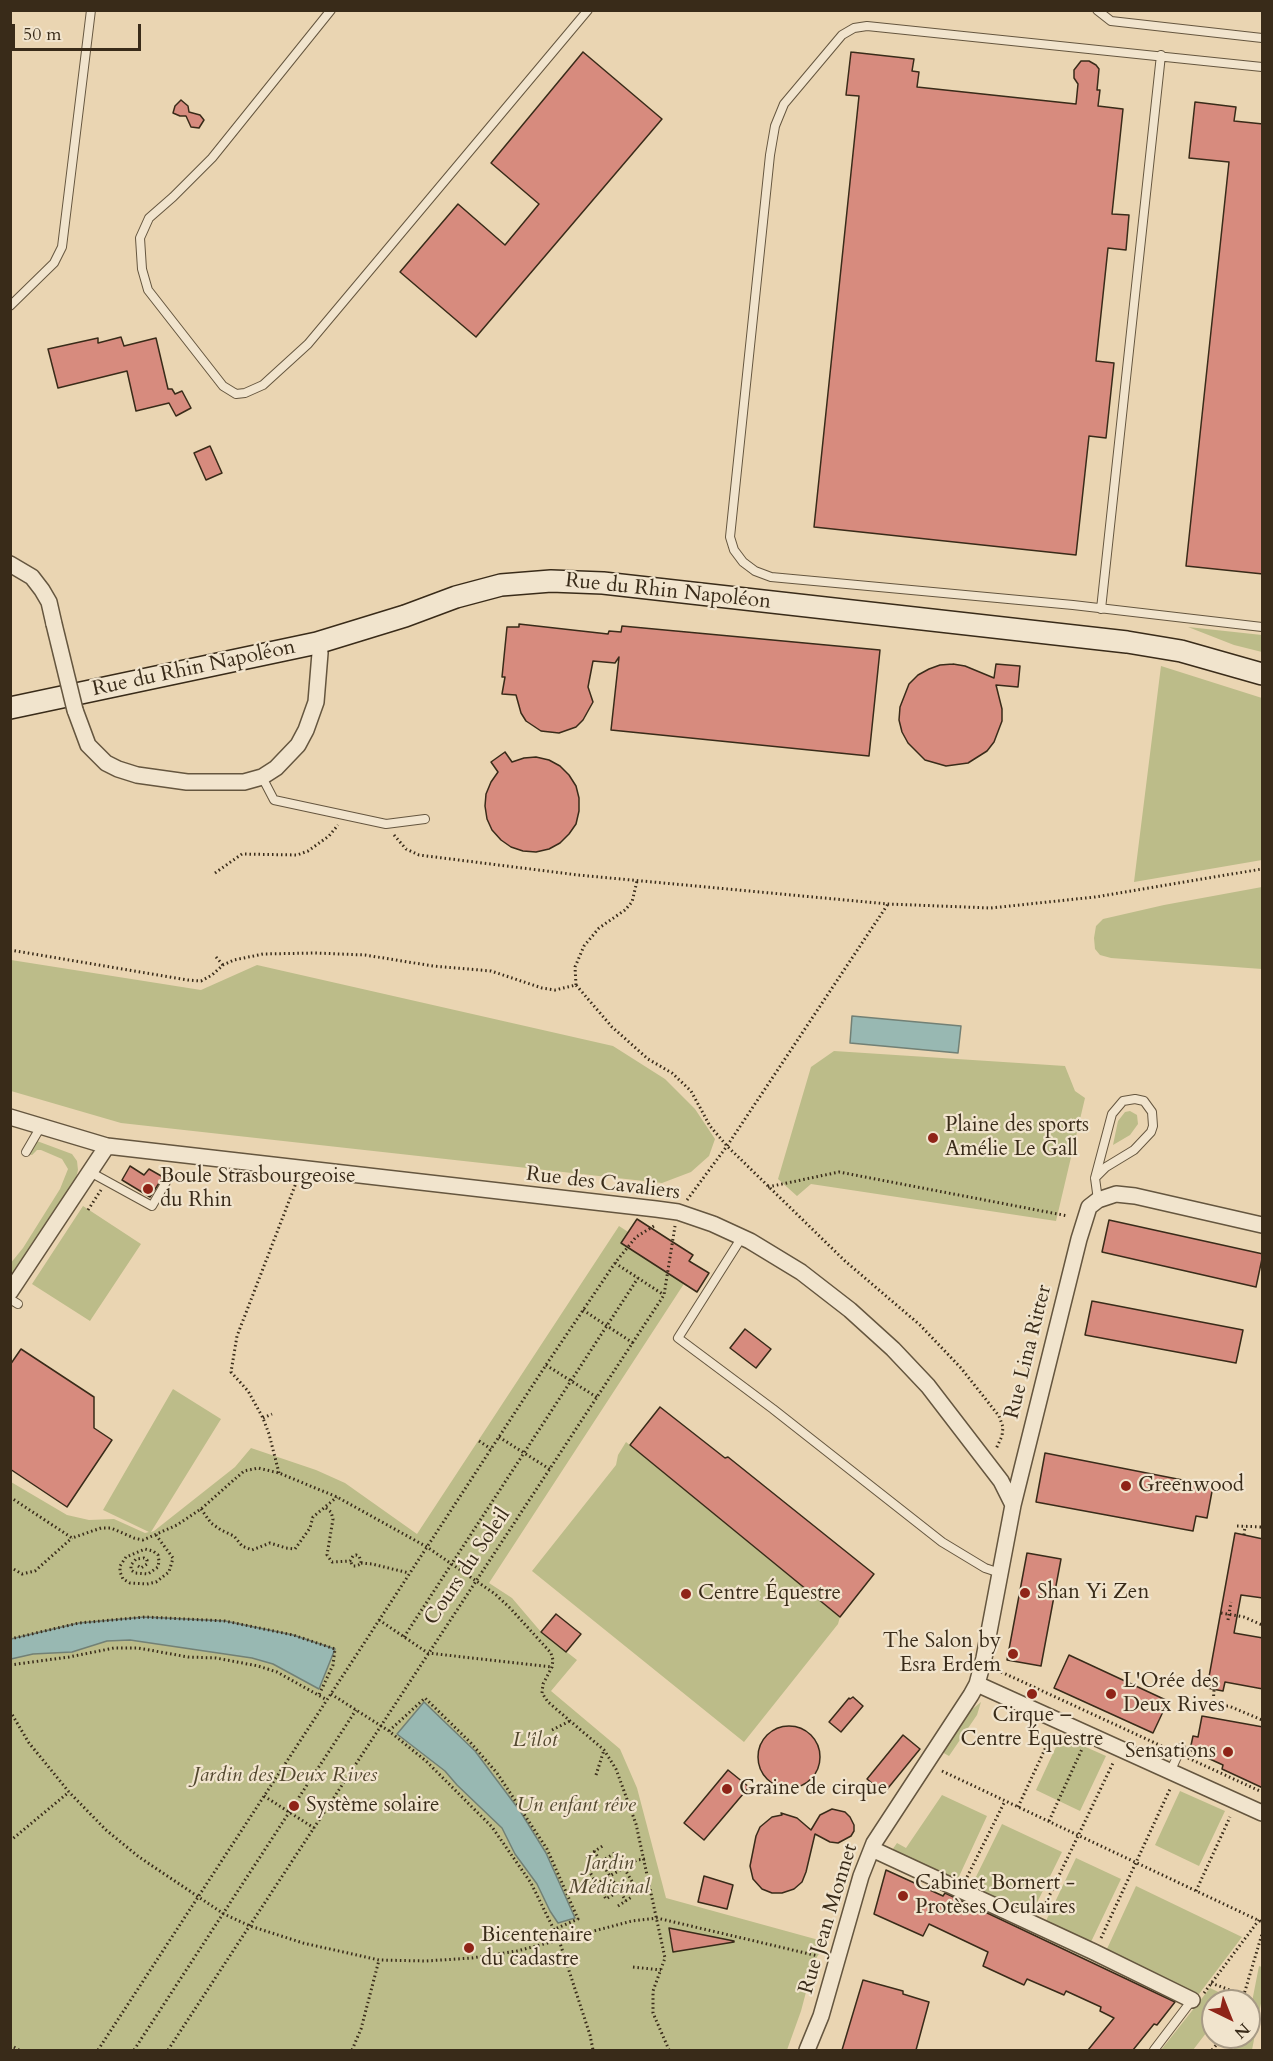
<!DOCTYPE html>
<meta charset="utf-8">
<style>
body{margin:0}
#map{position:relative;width:1273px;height:2061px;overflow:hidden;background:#ead5b2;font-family:Cardo,serif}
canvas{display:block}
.frame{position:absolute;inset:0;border:12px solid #392b19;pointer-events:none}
.north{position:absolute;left:1201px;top:1989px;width:60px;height:60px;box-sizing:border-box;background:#f1e4cd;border:2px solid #a79a85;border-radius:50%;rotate:137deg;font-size:16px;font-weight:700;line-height:24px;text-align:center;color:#392b19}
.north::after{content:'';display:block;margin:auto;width:21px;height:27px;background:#8f2418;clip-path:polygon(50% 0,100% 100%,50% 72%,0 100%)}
.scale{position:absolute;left:12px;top:24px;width:129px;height:27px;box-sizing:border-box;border:3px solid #392b19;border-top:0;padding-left:8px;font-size:18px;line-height:21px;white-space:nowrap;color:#392b19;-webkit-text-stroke:4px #f1e4cd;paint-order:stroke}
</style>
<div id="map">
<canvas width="1273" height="2061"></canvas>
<div class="frame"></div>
<div class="north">N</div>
<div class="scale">50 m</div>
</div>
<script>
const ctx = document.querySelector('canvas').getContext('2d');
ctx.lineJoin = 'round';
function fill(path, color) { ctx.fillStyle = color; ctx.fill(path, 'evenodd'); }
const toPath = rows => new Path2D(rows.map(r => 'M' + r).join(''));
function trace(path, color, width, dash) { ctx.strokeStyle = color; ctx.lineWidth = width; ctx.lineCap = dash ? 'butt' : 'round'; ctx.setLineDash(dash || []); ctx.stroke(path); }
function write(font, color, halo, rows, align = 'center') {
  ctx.font = font + ' Cardo,serif'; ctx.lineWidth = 4.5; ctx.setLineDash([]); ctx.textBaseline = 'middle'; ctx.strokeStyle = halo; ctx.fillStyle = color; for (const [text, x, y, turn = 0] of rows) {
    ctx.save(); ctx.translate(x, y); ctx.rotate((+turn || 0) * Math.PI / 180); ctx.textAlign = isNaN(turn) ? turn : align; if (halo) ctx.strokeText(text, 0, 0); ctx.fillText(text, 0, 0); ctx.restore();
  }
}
fill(toPath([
 [1188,627,1262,635,1262,652,1234,645],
 [1161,666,1262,698,1262,860,1134,882],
 [1262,887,1262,969,1111,958,1100,955,1095,949,1094,938,1096,926,1103,919,1164,905],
 [11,960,201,990,257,965,613,1046,665,1079,695,1109,715,1139,709,1156,691,1172,662,1183,121,1123,11,1091],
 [834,1051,1065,1066,1075,1091,1085,1098,1056,1221,811,1184,797,1196,778,1179,811,1067],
 [1130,1111,1137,1115,1138,1124,1130,1135,1113,1145,1118,1121,1125,1112],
 [37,1141,72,1154,77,1161,78,1170,76,1178,12,1274,11,1273,10,1264,23,1248,60,1189,68,1169,62,1159,41,1150,37,1150,32,1155,29,1154],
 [83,1206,141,1244,90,1321,32,1284],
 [619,1226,691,1273,489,1583,512,1598,541,1632,577,1660,551,1691,620,1749,637,1788,666,1898,826,1942,814,1962,801,2011,787,2050,11,2050,11,1482,67,1515,89,1520,114,1519,145,1533,149,1532,103,1510,173,1389,221,1419,151,1532,154,1531,235,1467,251,1448,316,1470,345,1483,417,1534],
 [626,1442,840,1617,838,1624,744,1742,532,1571,616,1465,618,1455],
 [981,1702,977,1715,949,1756,942,1752,969,1712],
 [1061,1736,1106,1756,1080,1811,1036,1790],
 [1180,1791,1225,1811,1199,1866,1155,1845],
 [942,1795,987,1816,956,1883,890,1853,897,1843,906,1848],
 [1002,1824,1062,1852,1030,1917,970,1889],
 [1076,1858,1121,1879,1090,1944,1045,1923],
 [1136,1886,1242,1937,1199,1994,1106,1951],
 [1259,1966,1262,1967,1262,1998,1252,2050,1233,2050,1241,2037,1249,2037,1249,2007,1251,2007],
 [1210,1988,1233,1999,1231,2001,1213,2001,1213,2024,1193,2050,1161,2050]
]), '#bcbc89');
const water = toPath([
 [852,1016,961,1026,958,1053,850,1043,852,1016],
 [145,1617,225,1621,293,1635,335,1649,319,1689,273,1664,252,1658,130,1640,107,1641,72,1652,33,1654,11,1659,11,1639,79,1623,145,1617],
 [424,1702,475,1751,520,1811,546,1853,575,1918,558,1923,550,1911,537,1884,515,1854,502,1828,457,1785,445,1771,397,1734,424,1702]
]);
fill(water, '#98b8b2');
trace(water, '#728075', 1.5);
const building = toPath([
 [583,52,662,119,476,337,400,272,458,204,505,245,539,204,491,163,583,52],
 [851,52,914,59,912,71,919,72,917,87,1076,104,1078,84,1074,78,1074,70,1081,61,1089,61,1096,65,1099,69,1097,90,1100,90,1098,106,1123,109,1112,214,1129,215,1126,250,1108,248,1096,361,1114,363,1106,438,1089,436,1076,555,814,527,859,96,846,95,851,52],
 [181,100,188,106,189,112,200,115,204,120,199,128,191,127,186,116,180,116,173,113,175,106,181,100],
 [1195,102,1236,107,1234,121,1263,124,1263,574,1186,566,1229,162,1189,158,1195,102],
 [121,337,124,346,156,338,168,389,172,389,175,394,182,391,191,408,176,416,169,403,136,411,127,371,58,388,48,349,98,338,98,343,121,337],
 [210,446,222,473,206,480,194,453,210,446],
 [519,624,608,634,609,631,621,632,622,626,880,650,869,756,611,730,619,657,615,663,593,661,588,687,593,702,583,720,576,727,559,733,541,731,526,721,521,713,516,695,502,694,505,677,502,677,507,627,519,627,519,624],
 [953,664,965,666,994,678,996,664,1020,666,1018,687,996,685,1002,709,1002,721,994,742,987,751,968,763,946,766,925,760,908,743,902,732,899,720,900,707,909,684,918,675,929,669,940,665,953,664],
 [505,752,512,762,524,758,536,757,549,760,560,766,569,775,576,786,579,798,579,811,576,824,569,834,560,843,549,849,536,852,523,851,511,847,501,840,492,830,487,819,485,806,486,794,491,782,498,772,491,762,505,752],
 [130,1166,144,1175,149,1169,163,1177,150,1197,122,1180,130,1166],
 [637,1219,693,1255,689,1261,709,1273,697,1292,621,1243,637,1219],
 [1109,1220,1263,1254,1256,1287,1102,1252,1109,1220],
 [1092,1301,1243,1330,1236,1363,1085,1335,1092,1301],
 [745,1329,771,1349,756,1368,730,1348,745,1329],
 [21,1349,94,1397,94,1428,112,1440,67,1507,10,1469,10,1365,21,1349],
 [660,1407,725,1458,728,1457,874,1574,840,1617,630,1445,660,1407],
 [1045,1453,1213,1486,1207,1518,1196,1516,1193,1531,1036,1502,1045,1453],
 [1235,1533,1263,1539,1263,1598,1241,1595,1234,1633,1263,1638,1263,1689,1225,1682,1223,1691,1207,1688,1235,1533],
 [1027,1553,1061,1559,1041,1666,1007,1660,1027,1553],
 [556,1614,581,1634,566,1652,541,1632,556,1614],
 [1069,1655,1168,1701,1153,1733,1054,1688,1069,1655],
 [853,1697,863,1706,841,1732,829,1722,849,1698,850,1699,853,1697],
 [1202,1716,1263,1727,1263,1788,1222,1769,1223,1765,1190,1750,1193,1736,1198,1737,1202,1716],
 '758 1757a31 31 0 1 1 62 0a31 31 0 1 1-62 0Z',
 [903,1735,920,1749,884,1793,867,1779,903,1735],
 [728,1770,749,1787,704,1840,684,1823,728,1770],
 [832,1809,845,1812,850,1817,854,1825,854,1831,851,1836,838,1843,830,1842,815,1834,806,1872,802,1882,794,1889,782,1893,772,1893,762,1889,753,1879,750,1866,756,1836,760,1827,772,1817,782,1815,781,1813,797,1818,811,1830,820,1815,832,1809],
 [886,1870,943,1896,945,1893,1175,2002,1157,2025,1154,2024,1133,2050,1088,2050,1114,2018,1100,2011,1101,2007,1066,1991,1064,1995,1027,1979,1024,1985,983,1966,988,1952,929,1924,923,1936,874,1914,886,1870],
 [704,1876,733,1885,727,1909,698,1902,704,1876],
 [669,1928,734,1941,734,1942,673,1952,669,1928],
 [863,1980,903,1991,903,1994,929,2002,916,2050,842,2050,863,1980]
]);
fill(building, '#d78b7e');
trace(building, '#392b19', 1.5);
const lane = toPath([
 [331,10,212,158,173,197,149,218,140,238,142,269,148,290,223,386,236,394,245,393,263,385,308,344,588,10],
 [1097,10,1111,21,1262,38],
 [1262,67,867,26,854,28,842,35,784,104,775,126,770,155,730,537,734,550,743,562,755,571,771,577,1073,605,1262,627],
 [10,306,54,263,62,247,91,10],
 [1101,609,1161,55],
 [262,777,274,800,386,824,425,819],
 [26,1152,40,1128],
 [90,1172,152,1206,166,1182],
 [1095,1178,1106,1167,1134,1150,1151,1132,1153,1126,1152,1112,1144,1101,1135,1099,1123,1101,1112,1114,1095,1178,1098,1200],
 [742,1237,678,1338,773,1409,942,1542,985,1568,1000,1573],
 [10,1299,18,1304],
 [1171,1770,1181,1748],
 [1154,2050,1192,2000]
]);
const street = toPath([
 [10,564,32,577,42,590,49,602,54,624],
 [75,710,88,745,106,763,118,769,137,775,187,782,244,782,262,777,276,768,298,745,306,730,316,702,320,653,317,643],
 [10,1117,107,1146,656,1209,678,1212,713,1224,750,1241,801,1272,850,1310,893,1349,928,1386,1001,1481,1013,1505],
 [10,1292,107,1146],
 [977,1684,1262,1813],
 [872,1849,1094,1952,1192,2000],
 [807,2050,821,2016,861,1876,874,1843,971,1695,977,1684,984,1658,1013,1505,1079,1239,1089,1207,1098,1200,1116,1194,1135,1196,1262,1225]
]);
const secondary = toPath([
 [10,708,317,643,405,616,456,597,501,585,551,581,603,583,1127,642,1181,651,1262,674]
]);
trace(lane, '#65563f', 10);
trace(street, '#65563f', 18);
trace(secondary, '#392b19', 24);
trace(toPath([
 [394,835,406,849,419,855,578,875,888,904,991,908,1095,897,1262,869],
 [215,873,242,854,297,855,308,851,329,836,338,825],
 [10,950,188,980,201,981,212,975,223,965,234,960,263,954,315,953,365,955,433,966,491,971,542,988,555,990,576,985,612,1027,648,1059,672,1073,691,1091,710,1126,727,1146,845,1261,920,1325,961,1368,999,1416,1003,1427,1002,1436,996,1449],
 [216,957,223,965],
 [576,985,575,967,584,946,599,928,625,910,632,902,637,881],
 [768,1187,839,1172,1068,1216],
 [687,1200,727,1146,888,904],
 [88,1210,101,1190],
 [615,1263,664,1295],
 [583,1310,633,1343],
 [546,1365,598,1398],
 [263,1418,272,1414],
 [499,1437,551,1470],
 [479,1441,491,1449],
 [279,1473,269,1434,263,1418,248,1391,231,1372,237,1336,296,1183],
 [10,1497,72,1538,101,1528,111,1528,134,1538,143,1540,177,1525,201,1509,244,1471,258,1468,279,1473,337,1497,427,1547,495,1594,510,1608,551,1653,553,1660,552,1667,543,1684,542,1693,548,1702,604,1750,616,1769,636,1824,665,1958,653,1991,653,2013,669,2050],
 [326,1508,331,1512,333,1519,327,1555,332,1562,350,1561,353,1556,356,1555,359,1556,361,1561,361,1564,356,1566,353,1566,350,1561],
 [201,1509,211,1523,221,1530,234,1536,242,1546,252,1550,270,1543,286,1548,295,1549,310,1528,313,1517,337,1497],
 [1237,1526,1262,1527],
 [1244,1535,1245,1526],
 [361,1563,372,1564,409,1573],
 [138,1566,141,1568,147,1564,147,1560,144,1558,136,1559,131,1565,131,1570,135,1573,148,1574,158,1567,159,1561,158,1555,153,1551,145,1549,126,1557,120,1566,120,1572,123,1579,130,1583,147,1584,156,1582,169,1572,173,1558,156,1535],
 [10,1567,22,1574,35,1571,72,1538],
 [1221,1613,1244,1617,1262,1625],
 [379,1620,428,1653,552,1667],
 [1228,1620,1231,1602],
 [404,1637,638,1278],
 [10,1639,79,1623,145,1617,225,1621,293,1635,335,1649,333,1665,319,1695],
 [10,1665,69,1657,114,1648,138,1648,188,1657,216,1658,258,1666,277,1672,327,1700],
 [997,1670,1168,1749],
 [331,1694,389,1731,426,1761,492,1827,531,1883,559,1940,590,2035,593,2050],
 [1213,1705,1214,1690],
 [1204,1706,1229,1706,1262,1720],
 [10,1711,29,1743,69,1792,106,1830,139,1857,224,1914,250,1926,303,1943,379,1960,426,1961,472,1958,517,1951,632,1921,657,1918,818,1956],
 [552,1730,570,1721],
 [389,1731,425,1698,470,1742,497,1773,547,1849,578,1919,555,1929],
 [1188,1758,1262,1792],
 [942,1771,1262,1922],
 [596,1775,604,1750],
 [264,1796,314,1828],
 [1018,1807,1052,1734],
 [1049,1821,1082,1749],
 [10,1841,69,1792],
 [594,1851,626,1901],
 [615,1853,633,1883,606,1899,588,1869,615,1853],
 [586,1857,604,1845],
 [967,1877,1005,1801],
 [596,1884,637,1860,645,1859],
 [1196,1891,1230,1817],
 [618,1906,633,1896],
 [1042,1911,1113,1763],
 [1101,1938,1170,1789],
 [633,1967,661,1970],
 [1211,1983,1243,1995],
 [1204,1993,1259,1920],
 [1242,2001,1262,1934],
 [10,2045,19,2050],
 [98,2050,546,1365,615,1263,636,1237,654,1226],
 [134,2050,356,1710],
 [168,2050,664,1295,675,1226],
 [352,2050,361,2029,379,1960],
 [1212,2050,1223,2037]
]), '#392b19', 3, [1.5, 3]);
trace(lane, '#f1e4cd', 8);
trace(street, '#f1e4cd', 15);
trace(secondary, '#f1e4cd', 21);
const streetBridge = toPath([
 [54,624,75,710]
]);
trace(streetBridge, '#65563f', 18, []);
trace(streetBridge, '#f1e4cd', 15);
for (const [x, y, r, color] of [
 [933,1138,6,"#8f2418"],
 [148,1189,6,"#8f2418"],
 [1126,1486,6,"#8f2418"],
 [1025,1593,6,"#8f2418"],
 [686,1594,6,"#8f2418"],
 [1013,1654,6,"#8f2418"],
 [1032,1694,6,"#8f2418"],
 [1111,1694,6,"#8f2418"],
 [1228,1752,6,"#8f2418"],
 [727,1789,6,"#8f2418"],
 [294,1806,6,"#8f2418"],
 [903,1896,6,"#8f2418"],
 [469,1948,6,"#8f2418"]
]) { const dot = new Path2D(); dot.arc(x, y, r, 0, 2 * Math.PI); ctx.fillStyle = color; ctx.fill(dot); trace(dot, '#f1e4cd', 2); }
write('21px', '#392b19', '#f1e4cd', [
 ["Rue du Rhin Napoléon",668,592,6],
 ["Rue du Rhin Napoléon",194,669,-12],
 ["Rue des Cavaliers",603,1184,7],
 ["Rue Lina Ritter",1029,1352,-76],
 ["Cours du Soleil",468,1567,-56],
 ["Rue Jean Monnet",829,1919,-73]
]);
write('21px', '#392b19', '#f1e4cd', [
 ["Plaine des sports",945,1126],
 ["Amélie Le Gall",945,1150],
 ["Boule Strasbourgeoise",160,1177],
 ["du Rhin",160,1201],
 ["Greenwood",1138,1486],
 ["Shan Yi Zen",1037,1593],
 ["Centre Équestre",698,1594],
 ["The Salon by",1001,1642,"right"],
 ["Esra Erdem",1001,1666,"right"],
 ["L'Orée des",1123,1682],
 ["Deux Rives",1123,1706],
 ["Cirque –",1032,1716,"center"],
 ["Centre Équestre",1032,1740,"center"],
 ["Sensations",1216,1752,"right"],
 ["Graine de cirque",739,1789],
 ["Système solaire",306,1806],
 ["Cabinet Bornert -",915,1884],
 ["Protèses Oculaires",915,1908],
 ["Bicentenaire",481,1936],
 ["du cadastre",481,1960]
], 'left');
write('italic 21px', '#53482f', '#f1e4cd', [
 ["L'îlot",535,1741],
 ["Jardin des Deux Rives",285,1776],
 ["Un enfant rêve",576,1806],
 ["Jardin",609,1864],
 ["Médicinal",609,1888]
]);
</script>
